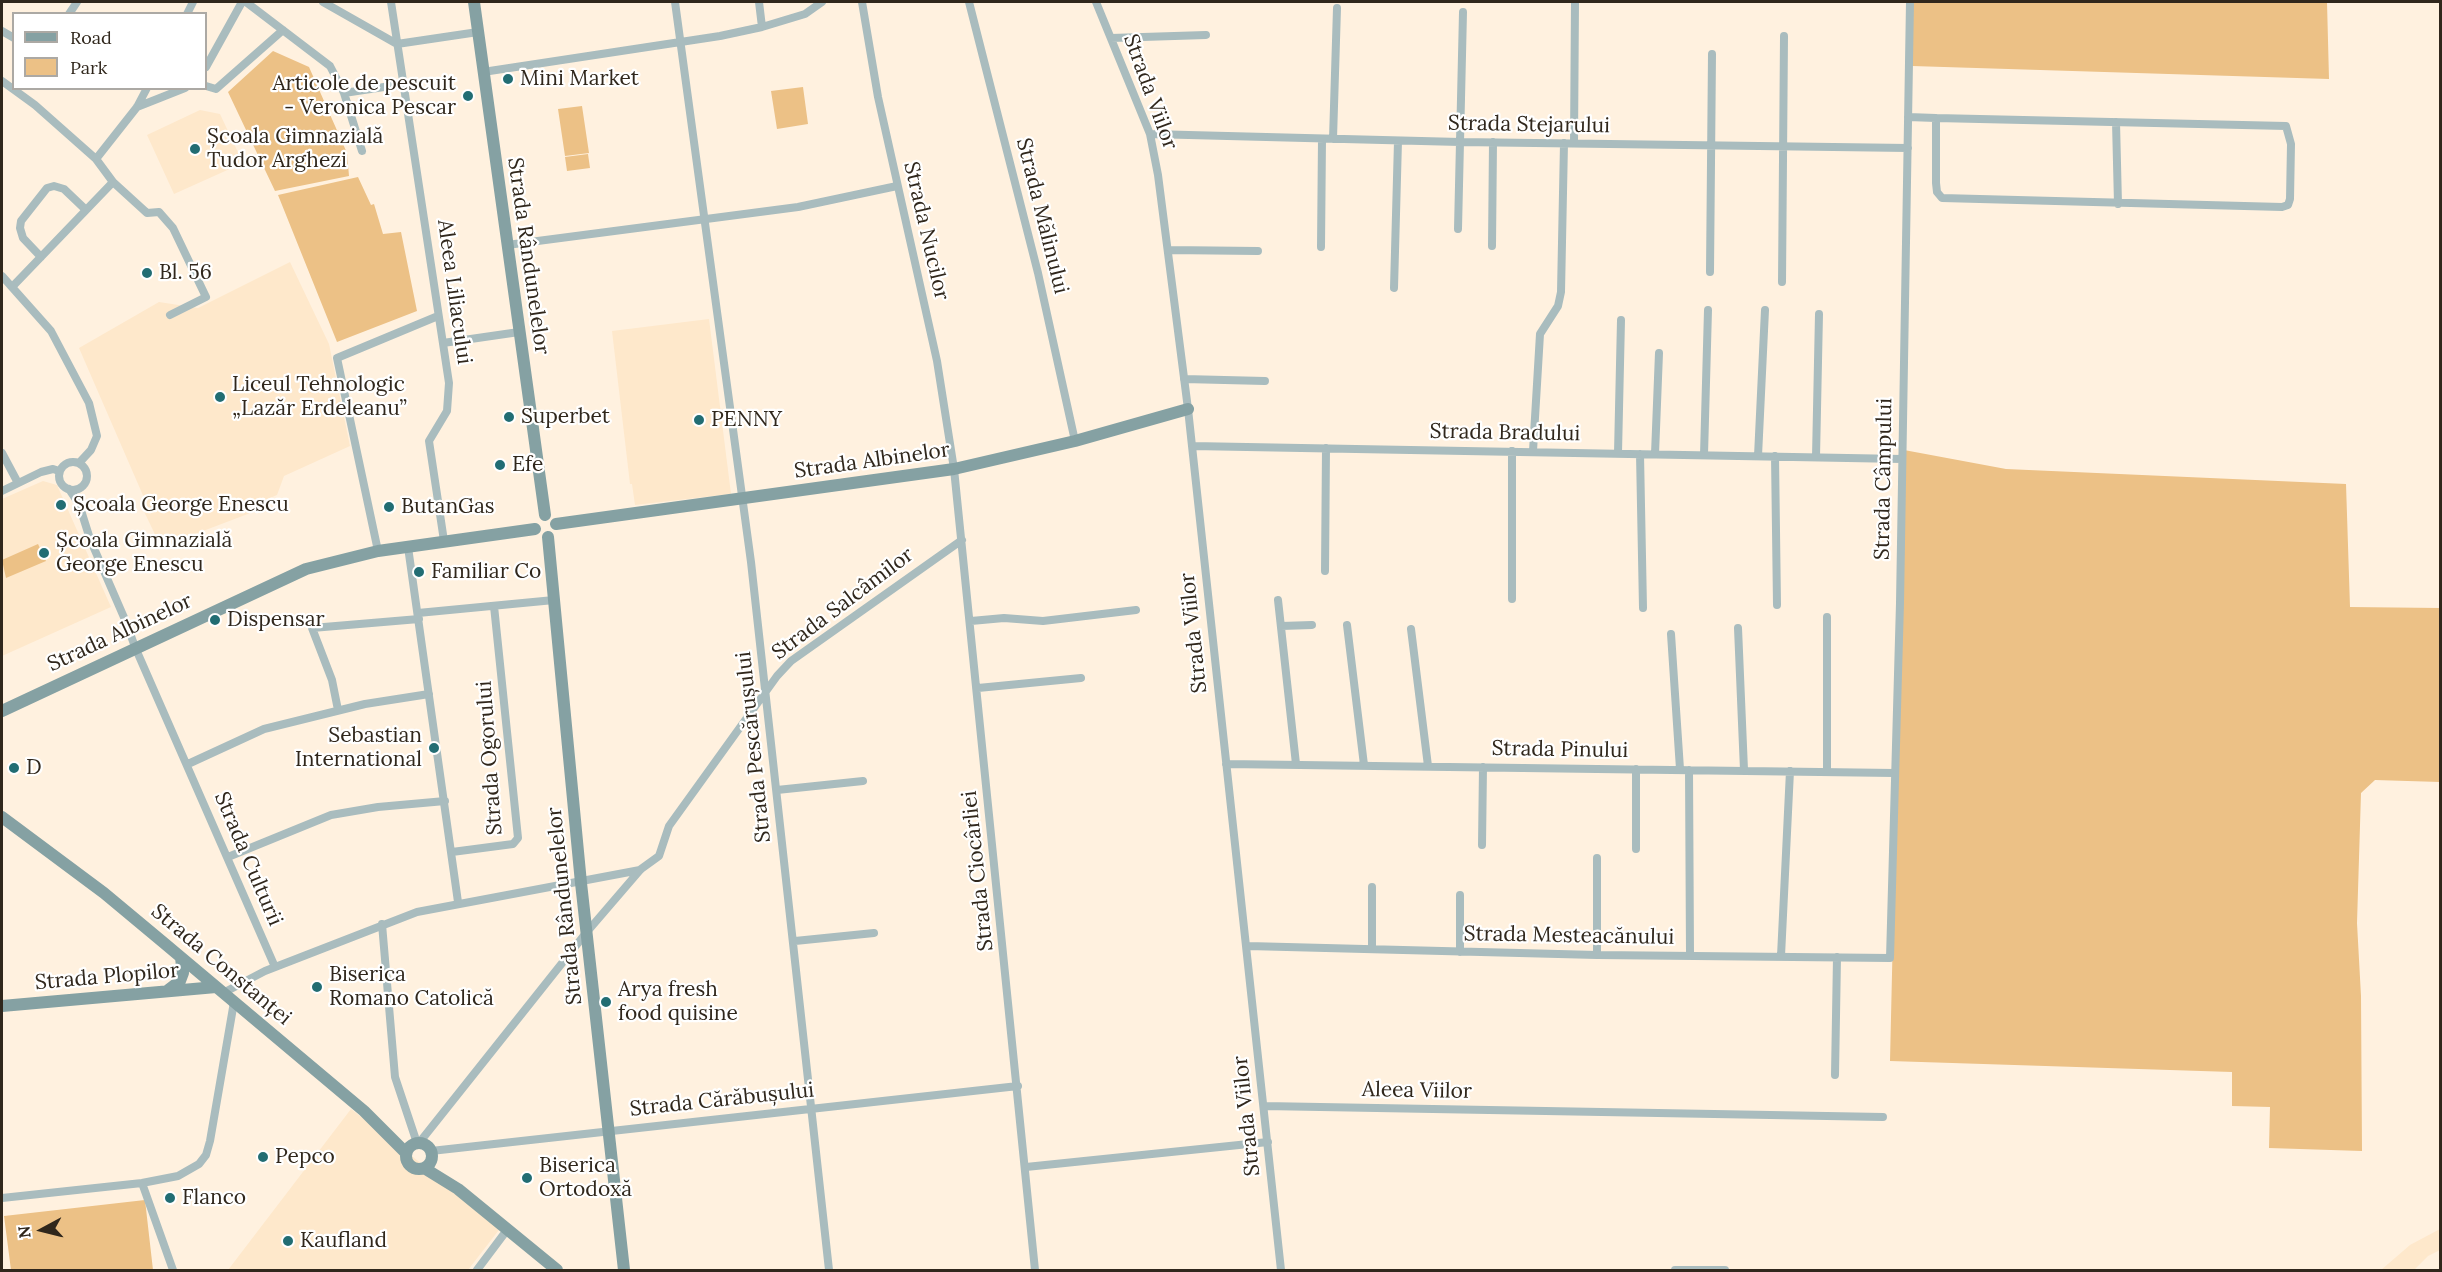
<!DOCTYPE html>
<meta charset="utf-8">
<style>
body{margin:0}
#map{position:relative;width:2442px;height:1272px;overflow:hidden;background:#fff1df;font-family:Lora,serif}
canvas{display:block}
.frame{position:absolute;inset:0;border:3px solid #30271c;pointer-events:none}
.legend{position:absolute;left:12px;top:12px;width:195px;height:78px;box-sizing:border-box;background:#fff;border:2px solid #aca9a4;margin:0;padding:8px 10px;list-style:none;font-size:18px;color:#30271c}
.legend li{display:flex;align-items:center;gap:12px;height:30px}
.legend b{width:30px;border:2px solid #aca9a4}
.north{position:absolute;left:12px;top:1200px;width:60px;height:60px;-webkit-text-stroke:4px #fff;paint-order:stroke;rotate:263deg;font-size:16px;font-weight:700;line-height:24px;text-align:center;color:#30271c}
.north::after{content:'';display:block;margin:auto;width:21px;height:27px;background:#30271c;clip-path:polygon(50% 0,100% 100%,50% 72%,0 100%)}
</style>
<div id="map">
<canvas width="2442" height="1272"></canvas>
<div class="frame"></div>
<ul class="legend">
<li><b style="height:8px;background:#85a1a3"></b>Road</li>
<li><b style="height:16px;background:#ecc186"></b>Park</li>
</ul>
<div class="north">N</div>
</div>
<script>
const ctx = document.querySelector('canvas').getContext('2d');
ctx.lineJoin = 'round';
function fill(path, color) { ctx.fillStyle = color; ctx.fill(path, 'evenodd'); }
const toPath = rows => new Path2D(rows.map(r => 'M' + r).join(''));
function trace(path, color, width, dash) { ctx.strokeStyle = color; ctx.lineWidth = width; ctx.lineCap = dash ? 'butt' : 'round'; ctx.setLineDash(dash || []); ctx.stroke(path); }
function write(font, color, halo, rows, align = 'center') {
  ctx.font = font + ' Lora,serif'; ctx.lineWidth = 4.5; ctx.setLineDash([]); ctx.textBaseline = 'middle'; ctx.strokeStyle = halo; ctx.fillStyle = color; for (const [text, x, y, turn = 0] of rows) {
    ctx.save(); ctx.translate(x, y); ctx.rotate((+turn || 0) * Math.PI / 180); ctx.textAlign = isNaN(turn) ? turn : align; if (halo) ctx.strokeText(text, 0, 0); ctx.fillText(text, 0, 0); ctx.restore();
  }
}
fill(toPath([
 [200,110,220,114,243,163,174,194,147,135],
 [290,262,329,344,350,446,284,476,277,495,256,504,253,512,161,547,140,503,145,500,79,348,159,302,198,308],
 [709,319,731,494,635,505,632,484,630,484,612,331],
 [43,481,57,485,111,607,2,656,2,499],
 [351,1109,502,1226,468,1270,228,1270],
 [2440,1229,2440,1250,2428,1256,2414,1270,2381,1270,2410,1245]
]), '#fee8cb');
fill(toPath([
 [1913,2,2327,2,2329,79,1912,66],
 [273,51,309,67,347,153,349,176,275,191,228,92],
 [803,87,808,124,777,129,771,91],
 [582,106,589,153,565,156,558,109],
 [588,154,590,168,567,171,565,157],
 [358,177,371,205,374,204,383,234,401,232,417,311,337,342,278,195],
 [1904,450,2006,469,2346,484,2350,607,2440,608,2440,782,2375,780,2361,793,2357,923,2361,996,2362,1151,2269,1148,2270,1107,2232,1106,2232,1072,1890,1061],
 [38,544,46,561,6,578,2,560],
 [145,1200,153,1270,11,1270,4,1216]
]), '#ecc186');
trace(toPath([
 [246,2,330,66,344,93,362,151],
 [323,2,397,44],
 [391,2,449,383,447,411,429,441,444,541],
 [675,2,751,562,829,1270],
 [759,2,762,27],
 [862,2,878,97,937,361,954,469,1035,1270],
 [969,2,1038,273,1075,441],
 [1096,2,1150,134,1158,175,1188,409,1281,1270],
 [69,14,77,2],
 [187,14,193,2],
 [2,31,14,38],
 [1111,38,1206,35],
 [397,44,478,32],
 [206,67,242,2],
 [483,72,720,36,762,27,805,14,822,2],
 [2,81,35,105,96,159,113,182,147,213,159,212,173,228,206,297,170,315],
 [206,86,216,89,283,30],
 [344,93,404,84],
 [137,107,185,88],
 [1908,117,1936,118,1936,183,1937,192,1942,198,2282,207,2288,205,2290,199,2291,144,2286,126,1936,118],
 [2116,122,2118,204],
 [1150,134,1460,142,1908,148],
 [1333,139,1337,8],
 [1574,143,1575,2],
 [96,159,137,107,147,88],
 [1458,229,1463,12],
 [507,245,798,207,897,186],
 [1492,246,1493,142],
 [1321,247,1322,139],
 [1168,250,1258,251],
 [41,257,23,238,20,228,21,221,47,188,54,186,64,189,86,210],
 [1710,272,1712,54],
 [2,276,51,331,89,403,97,436,91,450,79,463],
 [1782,282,1784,36],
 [13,286,113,182],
 [1394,288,1398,141],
 [443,343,519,332],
 [1184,379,1265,381],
 [1192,446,1902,459],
 [1533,451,1540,334,1558,306,1561,292,1564,143],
 [2,453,18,483],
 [1618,453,1621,320],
 [1640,454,1643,608],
 [1655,454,1659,353],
 [1704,455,1708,310],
 [1758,456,1765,310],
 [1775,456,1777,605],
 [1816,457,1819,314],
 '59 476a14 14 0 1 1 28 0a14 14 0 1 1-28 0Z',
 [69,489,79,504,90,539,126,622,135,647,275,967],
 [2,491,41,472,53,469,59,471],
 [408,547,458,902],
 [378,551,337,358,438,316],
 [1325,571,1326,448],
 [1512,599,1512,451],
 [1278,600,1296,764],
 [418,613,554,600],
 [1827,617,1827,771],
 [971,621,1004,618,1043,621,1136,610],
 [1347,625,1364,765],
 [1281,626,1312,625],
 [1738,628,1744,770],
 [1411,629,1428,766],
 [1671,634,1680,769],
 [978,688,1081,678],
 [338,710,332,680,312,628,419,619],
 [188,764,264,729,365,704,429,694],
 [1226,764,1894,773],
 [1636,769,1636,849],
 [1689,770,1690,955],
 [777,790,863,781],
 [1482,845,1483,767],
 [452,852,513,844,518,838,494,606],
 [228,857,331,815,378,807,445,801],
 [382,924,395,1077,417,1143],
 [795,941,874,933],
 [1248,946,1597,955,1890,958,1900,603,1910,2],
 [1372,949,1372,887],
 [1460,952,1460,895],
 [1597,955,1597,858],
 [1781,956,1790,771],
 [223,993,265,971,417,912,640,870],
 [1835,1075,1837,957],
 [1264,1106,1883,1117],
 [419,1143,586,933,641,869,659,856,669,826,777,676,791,661,962,540],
 [431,1151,1018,1086],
 [1026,1167,1268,1142],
 [142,1183,173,1270],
 [2,1198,142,1183,178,1176,199,1164,206,1155,210,1141,234,1002],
 [477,1270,507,1230],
 [1675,1270,1725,1270]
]), '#a9bcbe', 8);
trace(toPath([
 [474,2,545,515],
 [556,524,954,469,1075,441,1188,409],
 [548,537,581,883,624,1270],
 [2,711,306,569,378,551,535,529],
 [2,817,104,893,164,943,364,1111,406,1153],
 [167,991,180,981,183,973,181,958],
 [2,1006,216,987],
 '406 1156a13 13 0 1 1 26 0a13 13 0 1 1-26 0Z',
 [424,1168,458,1189,557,1270]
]), '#85a1a3', 12);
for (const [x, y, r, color] of [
 [508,79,6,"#226d73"],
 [468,96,6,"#226d73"],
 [195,149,6,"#226d73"],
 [147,273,6,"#226d73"],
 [220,397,6,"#226d73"],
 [509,417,6,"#226d73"],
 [699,420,6,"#226d73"],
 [500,465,6,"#226d73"],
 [61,505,6,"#226d73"],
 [389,507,6,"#226d73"],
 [44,553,6,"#226d73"],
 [419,572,6,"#226d73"],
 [215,620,6,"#226d73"],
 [434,748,6,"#226d73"],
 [14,768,6,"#226d73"],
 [317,987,6,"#226d73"],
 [606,1002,6,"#226d73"],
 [263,1157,6,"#226d73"],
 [527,1178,6,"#226d73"],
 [170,1198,6,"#226d73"],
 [288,1241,6,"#226d73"]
]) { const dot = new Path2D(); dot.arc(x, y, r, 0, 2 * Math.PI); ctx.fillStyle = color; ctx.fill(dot); trace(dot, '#fff', 2); }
write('21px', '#30271c', '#fff', [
 ["Mini Market",520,79],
 ["Articole de pescuit",456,84,"right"],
 ["- Veronica Pescar",456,108,"right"],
 ["Școala Gimnazială",207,137],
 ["Tudor Arghezi",207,161],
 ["Bl. 56",159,273],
 ["Liceul Tehnologic",232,385],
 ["„Lazăr Erdeleanu”",232,409],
 ["Superbet",521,417],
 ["PENNY",711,420],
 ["Efe",512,465],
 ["Școala George Enescu",73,505],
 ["ButanGas",401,507],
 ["Școala Gimnazială",56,541],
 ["George Enescu",56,565],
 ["Familiar Co",431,572],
 ["Dispensar",227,620],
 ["Sebastian",422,736,"right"],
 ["International",422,760,"right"],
 ["D",26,768],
 ["Biserica",329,975],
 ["Romano Catolică",329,999],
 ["Arya fresh",618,990],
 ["food quisine",618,1014],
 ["Pepco",275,1157],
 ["Biserica",539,1166],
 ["Ortodoxă",539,1190],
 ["Flanco",182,1198],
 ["Kaufland",300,1241]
], 'left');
write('21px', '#30271c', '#fff', [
 ["Strada Viilor",1150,92,70],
 ["Strada Stejarului",1529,125,1],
 ["Strada Mălinului",1042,216,76],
 ["Strada Nucilor",926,231,77],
 ["Strada Rândunelelor",528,256,82],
 ["Aleea Liliacului",454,292,82],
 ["Strada Bradului",1505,433,1],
 ["Strada Albinelor",872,461,-8],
 ["Strada Câmpului",1884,479,-89],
 ["Strada Salcâmilor",843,604,-37],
 ["Strada Albinelor",120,633,-25],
 ["Strada Viilor",1194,633,-96],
 ["Strada Pescărușului",754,747,-96],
 ["Strada Pinului",1560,750,1],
 ["Strada Ogorului",490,758,-94],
 ["Strada Culturii",248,859,67],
 ["Strada Ciocârliei",978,871,-96],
 ["Strada Rândunelelor",565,906,-96],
 ["Strada Mesteacănului",1569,936,1],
 ["Strada Constanței",221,965,40],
 ["Strada Plopilor",107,977,-5],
 ["Aleea Viilor",1417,1091,1],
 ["Strada Cărăbușului",722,1100,-6],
 ["Strada Viilor",1247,1116,-96]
]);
</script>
